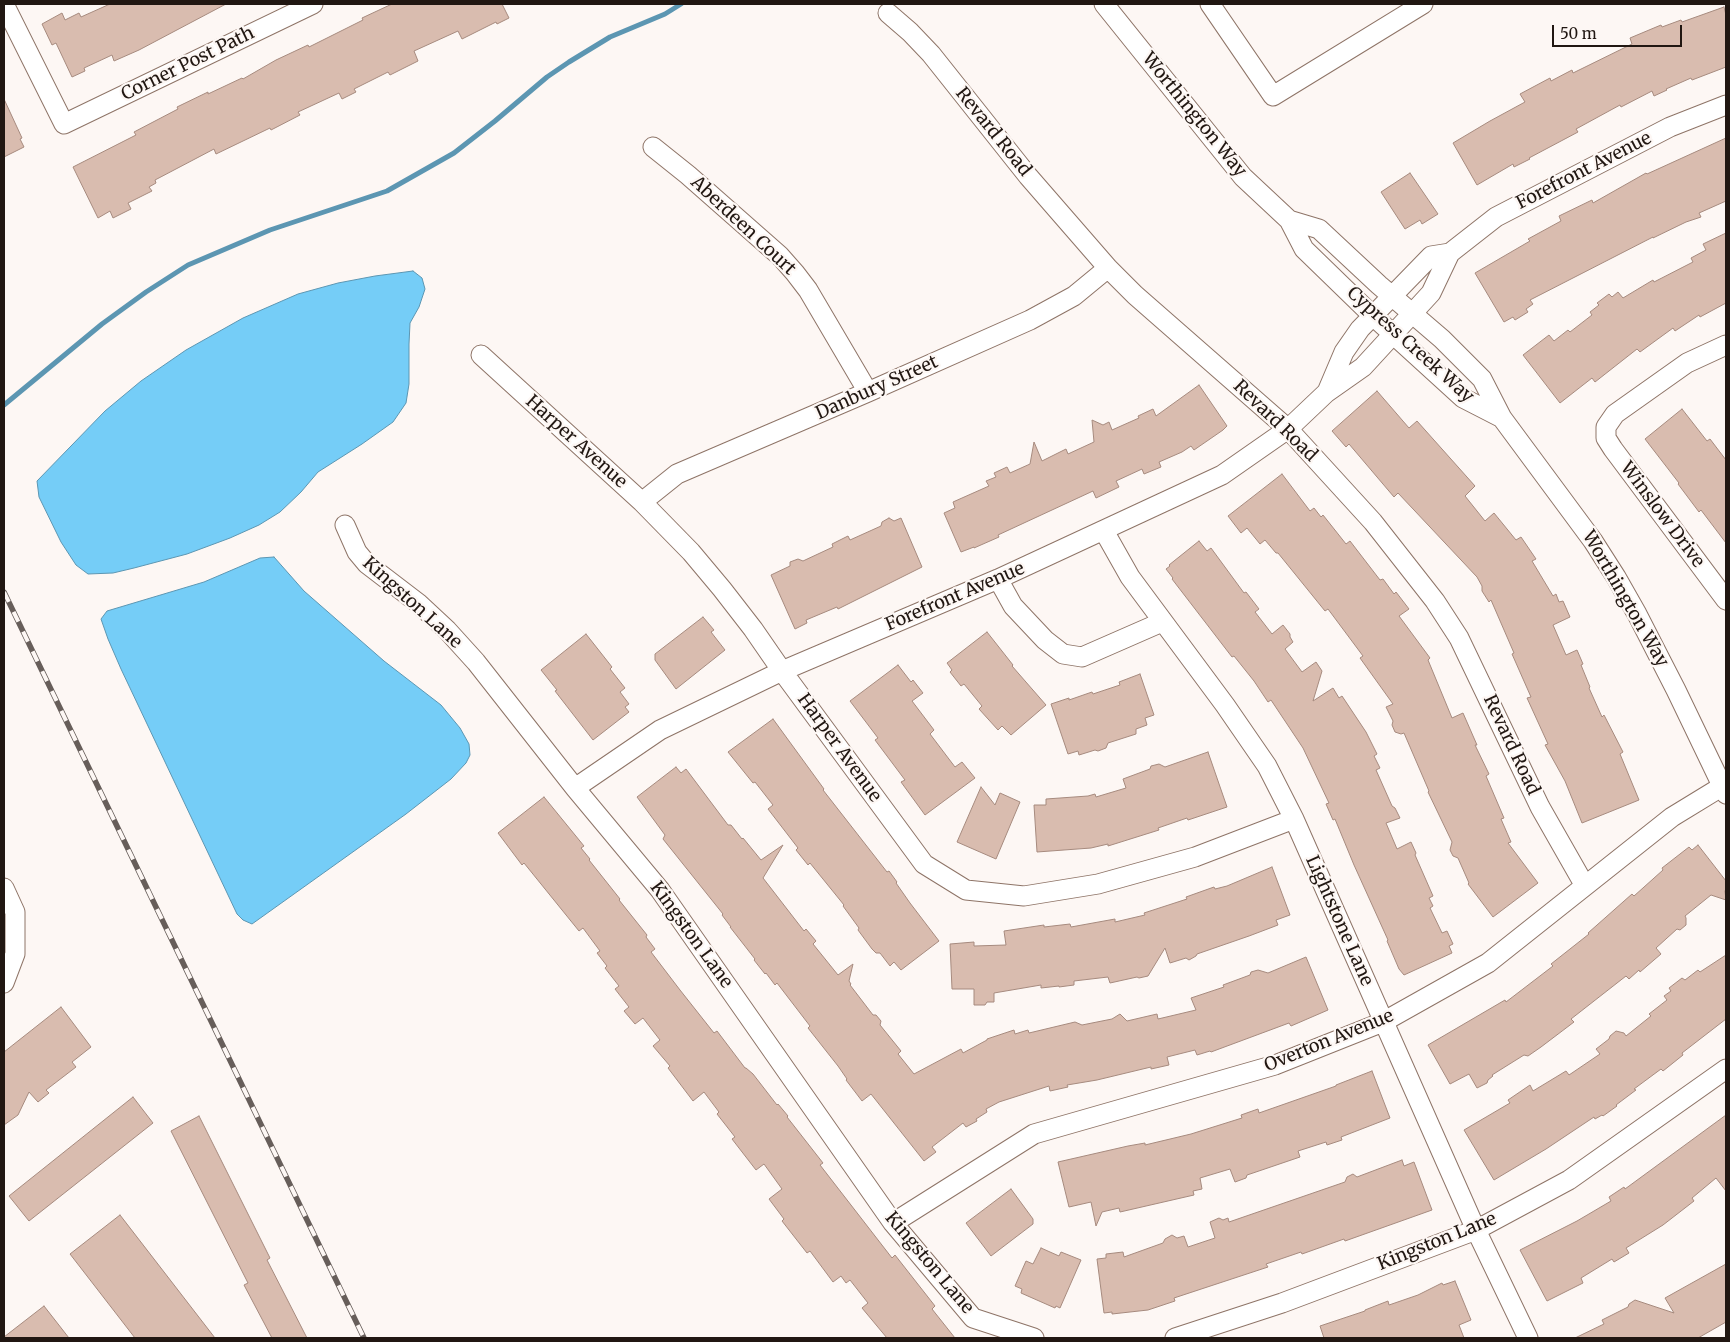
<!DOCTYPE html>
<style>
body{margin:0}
#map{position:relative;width:1730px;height:1342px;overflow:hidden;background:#fdf7f4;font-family:Merriweather,serif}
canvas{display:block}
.frame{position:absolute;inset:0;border:5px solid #211712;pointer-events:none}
.scale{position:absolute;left:1552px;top:25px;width:130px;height:22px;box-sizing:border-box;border:2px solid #211712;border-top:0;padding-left:6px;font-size:15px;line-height:18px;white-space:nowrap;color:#211712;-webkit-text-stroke:4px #fdf7f4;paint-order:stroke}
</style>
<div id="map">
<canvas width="1730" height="1342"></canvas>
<div class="frame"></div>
<div class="scale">50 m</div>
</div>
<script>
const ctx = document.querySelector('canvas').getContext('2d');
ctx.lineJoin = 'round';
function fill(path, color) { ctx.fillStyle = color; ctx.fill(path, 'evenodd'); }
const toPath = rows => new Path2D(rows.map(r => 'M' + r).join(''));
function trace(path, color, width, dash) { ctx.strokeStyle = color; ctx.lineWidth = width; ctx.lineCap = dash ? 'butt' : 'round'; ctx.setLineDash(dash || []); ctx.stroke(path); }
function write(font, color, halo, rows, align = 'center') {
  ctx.font = font + ' Merriweather,serif'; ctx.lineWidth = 4.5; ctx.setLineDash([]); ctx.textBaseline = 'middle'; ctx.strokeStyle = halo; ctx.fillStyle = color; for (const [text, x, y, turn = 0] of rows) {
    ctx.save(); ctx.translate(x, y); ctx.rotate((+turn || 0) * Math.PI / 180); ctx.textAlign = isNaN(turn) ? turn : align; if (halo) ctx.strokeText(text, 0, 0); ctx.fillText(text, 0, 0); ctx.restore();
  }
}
const water = toPath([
 [413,271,422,278,425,289,419,307,410,323,409,344,409,384,406,403,393,422,362,444,318,472,301,492,280,512,259,525,230,538,187,554,134,568,113,573,88,574,76,565,61,542,39,497,37,481,105,411,141,381,186,350,243,318,298,294,338,283,375,276,413,271],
 [274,557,304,591,384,661,441,705,460,728,469,744,470,755,466,763,451,779,406,814,252,924,243,920,237,914,121,669,108,639,101,619,107,611,204,582,260,558,274,557]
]);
fill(water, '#75cdf7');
trace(water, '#5c96b2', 1);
trace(toPath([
 [4,405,102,324,146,292,188,265,270,230,387,191,454,153,495,121,547,77,569,62,610,37,665,14,681,4]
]), '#5c96b2', 5);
const building = toPath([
 [110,4,226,4,139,50,114,61,112,55,84,68,85,71,72,77,56,43,52,45,42,24,62,13,65,20,79,13,81,17,110,4],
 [392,4,502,4,509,18,497,24,496,22,462,39,458,31,414,51,418,61,390,75,388,72,354,89,356,92,342,99,339,93,298,112,300,115,271,130,270,128,216,154,214,149,155,180,156,183,149,187,152,191,128,203,131,209,113,218,110,211,98,218,73,167,136,135,134,132,178,109,177,107,208,92,208,94,242,78,243,79,276,60,308,45,309,47,363,20,362,18,392,4],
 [1724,7,1726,15,1726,67,1692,80,1691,78,1666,89,1667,90,1654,96,1652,91,1621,107,1620,105,1576,129,1578,132,1529,158,1530,159,1514,167,1513,164,1477,185,1453,143,1490,121,1525,102,1520,94,1550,78,1551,81,1572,70,1573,73,1632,44,1630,38,1661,25,1662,27,1681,20,1682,22,1724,7],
 [4,99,22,138,20,139,24,147,4,157,4,99],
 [1726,138,1726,201,1699,213,1701,217,1686,222,1653,238,1653,237,1530,300,1533,304,1526,309,1528,312,1515,320,1513,317,1504,322,1475,273,1530,241,1528,239,1561,221,1559,216,1592,200,1593,203,1646,173,1647,174,1726,138],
 [1410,173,1438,214,1422,224,1420,220,1405,229,1381,192,1410,173],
 [1726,233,1726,303,1700,317,1699,315,1675,331,1673,328,1640,352,1637,349,1595,382,1592,378,1560,403,1523,355,1549,335,1554,341,1568,330,1570,332,1592,315,1590,312,1599,305,1597,303,1609,294,1612,297,1618,292,1623,298,1653,280,1654,282,1693,262,1691,258,1706,250,1703,244,1726,233],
 [1199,385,1227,426,1223,430,1194,450,1191,446,1182,452,1159,462,1161,467,1144,474,1142,469,1116,481,1119,487,1096,498,1093,491,998,535,999,537,974,548,974,547,961,552,944,513,955,508,953,502,989,486,986,481,996,477,994,473,1007,467,1010,473,1030,464,1034,442,1042,461,1066,449,1068,454,1094,442,1092,420,1103,425,1109,422,1112,430,1139,418,1138,416,1153,409,1156,416,1199,385],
 [1377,391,1409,428,1417,421,1475,486,1465,496,1485,521,1494,513,1516,540,1521,537,1536,559,1532,561,1553,596,1556,594,1559,602,1563,601,1570,617,1553,625,1566,655,1577,650,1583,664,1581,665,1590,687,1589,688,1602,717,1604,715,1623,752,1620,754,1639,800,1582,823,1565,781,1545,745,1548,744,1527,698,1531,697,1512,654,1514,653,1491,600,1489,602,1482,591,1482,586,1477,577,1398,493,1394,497,1349,444,1346,447,1332,431,1377,391],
 [1682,409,1707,441,1710,439,1726,460,1726,543,1701,510,1699,512,1678,484,1679,483,1645,439,1682,409],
 [1282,474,1310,511,1314,508,1321,517,1323,515,1346,544,1350,541,1380,580,1383,579,1394,594,1396,592,1409,609,1399,616,1430,658,1428,660,1452,718,1463,713,1477,745,1475,745,1489,774,1486,776,1504,818,1501,819,1511,842,1508,843,1538,883,1493,917,1468,884,1469,883,1458,858,1453,856,1450,850,1452,842,1428,792,1429,791,1404,733,1401,734,1395,732,1392,725,1393,721,1386,707,1393,704,1360,658,1363,656,1328,609,1325,611,1278,553,1276,553,1265,540,1260,544,1247,528,1241,533,1228,516,1282,474],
 [889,518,894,521,901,518,922,567,838,609,837,607,806,620,807,623,795,629,771,575,790,566,790,562,798,559,803,561,833,547,832,544,848,536,850,540,881,526,882,522,889,518],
 [1199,541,1207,551,1211,548,1244,593,1246,592,1259,609,1255,612,1272,634,1283,625,1290,634,1290,637,1293,642,1285,649,1302,672,1316,662,1322,671,1313,701,1333,688,1339,698,1342,696,1366,732,1377,754,1374,756,1380,768,1376,770,1392,806,1395,808,1400,818,1386,823,1397,849,1411,842,1416,853,1415,855,1433,896,1429,898,1433,906,1430,908,1442,933,1447,931,1453,944,1449,946,1452,953,1404,975,1399,969,1387,941,1388,940,1354,865,1335,819,1333,820,1326,804,1329,803,1303,748,1271,700,1268,702,1254,681,1234,656,1232,657,1172,579,1173,578,1166,569,1170,566,1169,565,1199,541],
 [703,617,714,630,711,632,725,650,676,689,655,660,655,654,703,617],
 [987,632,1013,665,1012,666,1046,705,1011,735,1002,726,998,730,979,709,982,706,964,684,961,686,950,672,952,670,947,663,987,632],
 [586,634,612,667,610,669,625,688,620,692,629,704,625,707,629,712,593,740,555,691,557,690,541,670,586,634],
 [898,665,911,682,913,680,923,693,912,701,934,730,930,734,955,767,962,762,975,778,925,815,901,782,905,780,875,740,878,738,850,701,898,665],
 [1140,674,1154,715,1145,718,1147,725,1136,729,1136,734,1108,743,1106,748,1098,751,1095,750,1079,755,1078,751,1068,754,1051,704,1069,698,1069,700,1092,692,1093,694,1120,685,1119,682,1140,674],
 [773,719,824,789,823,790,887,872,889,871,897,882,896,883,910,903,939,941,901,970,894,962,890,966,880,953,876,953,872,949,858,930,859,928,843,906,844,905,810,863,808,865,796,850,798,848,768,809,773,805,755,782,753,783,728,752,773,719],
 [1208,752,1227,807,1188,820,1187,818,1158,828,1159,830,1108,846,1108,844,1091,848,1037,852,1034,805,1046,805,1046,799,1088,796,1095,794,1096,797,1126,788,1123,779,1150,769,1151,766,1159,764,1165,767,1208,752],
 [676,767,681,773,686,769,728,825,731,825,742,839,743,838,761,860,783,845,763,878,804,931,806,929,816,941,813,944,838,975,853,964,849,981,851,984,850,985,873,1015,876,1015,881,1021,880,1025,901,1051,898,1054,914,1074,961,1049,963,1053,987,1040,987,1039,1014,1030,1015,1034,1028,1030,1029,1033,1075,1022,1082,1025,1112,1019,1120,1014,1127,1021,1157,1014,1158,1019,1196,1010,1191,998,1224,987,1223,985,1250,975,1251,972,1258,970,1268,973,1306,957,1328,1010,1291,1026,1289,1023,1211,1052,1210,1051,1197,1055,1195,1050,1167,1057,1169,1065,1151,1069,1151,1067,1097,1080,1067,1085,1068,1087,1050,1091,1049,1086,999,1102,986,1109,987,1112,976,1119,977,1121,966,1127,963,1123,932,1147,936,1152,924,1161,871,1094,862,1101,846,1080,847,1079,838,1066,808,1028,810,1026,777,983,775,985,766,973,765,974,754,960,755,959,730,927,731,927,722,915,723,914,663,839,665,835,637,797,676,767],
 [981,787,995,805,1000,793,1020,802,996,859,957,842,981,787],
 [544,797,584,846,581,848,590,859,589,860,620,899,619,900,647,935,646,937,655,949,651,952,680,990,714,1033,717,1031,745,1068,746,1068,753,1074,777,1105,778,1104,788,1116,787,1117,823,1163,820,1165,892,1258,895,1255,935,1306,932,1309,955,1338,887,1338,862,1308,868,1303,850,1280,846,1283,841,1276,833,1282,810,1251,807,1253,782,1221,784,1219,769,1199,782,1189,764,1164,756,1170,732,1139,735,1137,717,1114,719,1112,704,1092,693,1101,668,1068,670,1066,653,1046,660,1040,643,1018,635,1024,624,1011,629,1007,615,989,619,986,605,968,607,966,597,953,600,951,583,928,579,931,524,863,522,865,498,833,544,797],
 [1698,845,1726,881,1726,889,1725,891,1726,900,1711,895,1685,916,1686,918,1686,925,1680,930,1677,929,1656,948,1661,954,1640,972,1639,970,1629,979,1626,976,1571,1019,1574,1022,1541,1047,1528,1056,1524,1055,1492,1075,1493,1076,1488,1080,1487,1083,1477,1088,1469,1074,1450,1084,1428,1045,1505,1000,1506,1002,1553,966,1551,964,1589,934,1588,933,1632,894,1634,896,1663,870,1662,868,1689,847,1692,850,1698,845],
 [1272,867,1290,915,1276,920,1278,925,1249,936,1197,954,1196,956,1189,960,1186,958,1170,963,1165,948,1148,976,1139,978,1137,977,1110,983,1108,977,1074,981,1074,985,1059,987,1059,986,1041,988,1041,985,994,993,994,1002,987,1002,985,1005,974,1005,974,989,952,989,950,944,974,942,974,946,1006,945,1004,931,1044,925,1044,927,1070,924,1071,927,1115,919,1115,922,1145,915,1144,913,1187,899,1186,897,1214,887,1215,889,1227,886,1272,867],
 [1726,955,1726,1019,1682,1053,1683,1055,1663,1071,1661,1069,1634,1089,1636,1090,1616,1105,1617,1106,1603,1116,1602,1115,1595,1119,1594,1117,1546,1149,1494,1180,1464,1130,1510,1103,1508,1100,1530,1085,1533,1091,1566,1071,1569,1075,1600,1054,1596,1049,1609,1039,1610,1036,1616,1031,1624,1033,1626,1036,1651,1016,1649,1014,1667,1000,1664,996,1671,991,1669,988,1682,978,1685,980,1698,970,1700,972,1726,955],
 [61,1007,91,1047,72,1062,76,1067,46,1090,49,1093,38,1102,29,1092,18,1115,4,1125,4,1052,61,1007],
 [1372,1071,1390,1118,1341,1137,1342,1140,1327,1145,1326,1142,1298,1151,1300,1157,1253,1173,1247,1175,1246,1178,1235,1182,1230,1169,1200,1178,1202,1189,1193,1191,1194,1195,1120,1212,1119,1208,1102,1212,1096,1226,1091,1202,1069,1207,1058,1162,1128,1146,1145,1143,1145,1145,1191,1134,1242,1118,1241,1115,1258,1109,1259,1113,1336,1086,1336,1085,1372,1071],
 [133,1097,153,1123,29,1221,9,1196,133,1097],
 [1726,1115,1726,1191,1716,1178,1692,1198,1694,1201,1663,1225,1626,1248,1629,1253,1614,1262,1612,1259,1581,1278,1583,1283,1547,1301,1520,1250,1577,1221,1611,1201,1609,1197,1624,1187,1625,1189,1726,1115],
 [199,1116,270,1258,267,1260,307,1338,272,1338,244,1285,248,1283,171,1131,199,1116],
 [1402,1160,1404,1166,1414,1162,1432,1210,1345,1241,1344,1239,1302,1254,1301,1252,1266,1264,1268,1267,1174,1298,1175,1301,1148,1310,1112,1314,1112,1312,1104,1313,1097,1259,1106,1258,1106,1254,1123,1252,1124,1257,1163,1243,1165,1239,1172,1235,1177,1238,1184,1236,1188,1247,1215,1238,1210,1222,1219,1218,1223,1220,1228,1218,1229,1222,1345,1182,1347,1177,1353,1174,1357,1177,1402,1160],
 [1011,1189,1033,1219,1033,1224,991,1256,966,1223,1011,1189],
 [120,1215,215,1338,135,1338,70,1254,120,1215],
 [1041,1248,1059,1256,1061,1252,1081,1260,1060,1308,1056,1306,1055,1308,1021,1293,1022,1289,1015,1286,1026,1261,1033,1264,1041,1248],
 [1726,1264,1726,1322,1698,1338,1575,1338,1604,1324,1602,1320,1628,1307,1629,1304,1635,1300,1674,1313,1665,1298,1726,1264],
 [1455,1281,1471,1320,1459,1325,1464,1338,1324,1338,1320,1326,1365,1311,1365,1310,1388,1301,1389,1305,1418,1295,1442,1283,1443,1285,1455,1281],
 [44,1306,69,1338,4,1338,4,1337,44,1306]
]);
fill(building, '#d9bcaf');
trace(building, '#a68a7e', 1);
const minor = toPath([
 [4,4,64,124,313,4],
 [1104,4,1243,177,1289,220,1304,249,1373,316,1463,398,1502,418],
 [1210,4,1273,96,1423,4],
 [888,13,910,32,931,54,1028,176,1108,268,1135,295,1288,429,1373,522,1435,601,1459,638,1540,807,1585,886],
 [653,147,688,175,780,256,795,273,808,290,868,392],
 [1289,220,1319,229,1379,285,1442,339,1482,379,1502,418,1593,541,1616,577,1637,614,1676,690,1726,794],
 [1726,345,1687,363,1615,414,1606,427,1606,438,1613,449,1726,600],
 [481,355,642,502,691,552,722,589,753,629,782,671,924,864,966,890,1024,896,1098,884,1195,857,1294,819],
 [1327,392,1344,352,1360,329,1431,256,1450,253],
 [642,502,677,474,868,392,1030,320,1074,296,1108,268],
 [345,525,357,552,367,564,418,603,447,630,476,662,575,788,660,890,893,1223,973,1318,1034,1338],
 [1104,531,1130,577,1225,705,1267,766,1294,819,1476,1230,1528,1338],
 [998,579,1013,606,1045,640,1063,654,1082,657,1162,622],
 [575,788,660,730,782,671,998,579,1222,475,1288,429,1326,393,1363,367,1431,293,1450,253,1496,217,1670,127,1726,105],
 [4,888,15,912,15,954,4,983],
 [893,1223,1034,1134,1275,1065,1383,1022,1488,963,1672,817,1726,784],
 [1175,1338,1282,1303,1476,1230,1569,1180,1726,1069]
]);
trace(minor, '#8e7467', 21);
trace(minor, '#fff', 19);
const rail = toPath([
 [4,592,364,1338]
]);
trace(rail, '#675e5a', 5.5);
trace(rail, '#fdf7f4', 4, [11]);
write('18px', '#211712', '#fdf7f4', [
 ["Corner Post Path",188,64,-26],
 ["Worthington Way",1194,115,51],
 ["Revard Road",993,132,51],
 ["Forefront Avenue",1584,171,-27],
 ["Aberdeen Court",743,226,43],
 ["Cypress Creek Way",1410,345,42],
 ["Danbury Street",877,388,-24],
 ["Revard Road",1275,421,44],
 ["Harper Avenue",576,442,42],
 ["Winslow Drive",1662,515,53],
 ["Forefront Avenue",955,597,-23],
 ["Worthington Way",1625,599,60],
 ["Kingston Lane",412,603,42],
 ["Revard Road",1511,745,65],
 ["Harper Avenue",839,748,54],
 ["Lightstone Lane",1339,921,66],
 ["Kingston Lane",691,935,54],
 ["Overton Avenue",1329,1041,-22],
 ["Kingston Lane",1437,1242,-22],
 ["Kingston Lane",929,1263,50]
]);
</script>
